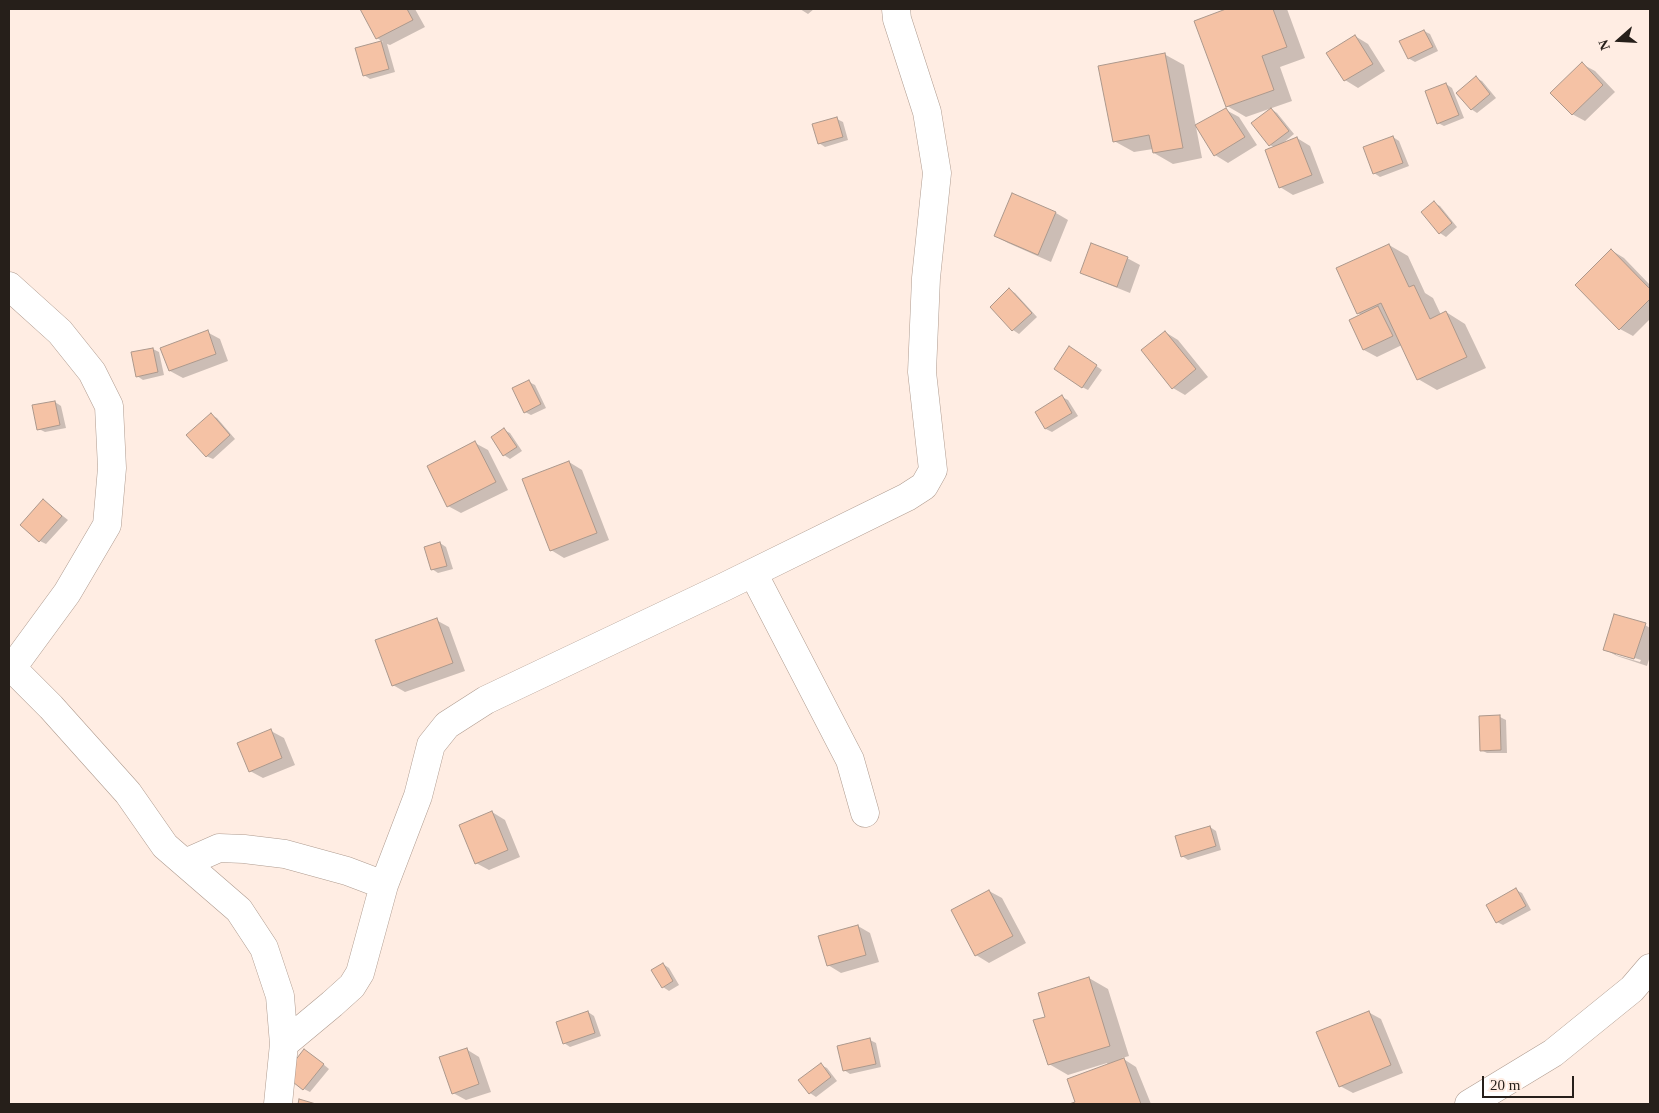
<!DOCTYPE html>
<style>
body{margin:0}
#map{position:relative;width:1659px;height:1113px;overflow:hidden;background:#ffede3;font-family:"Times New Roman",serif}
canvas{display:block}
.frame{position:absolute;inset:0;border:10px solid #261f1a;pointer-events:none}
.north{position:absolute;left:1594px;top:15px;width:50px;height:50px;-webkit-text-stroke:4px #ffede3;paint-order:stroke;rotate:251deg;font-size:14px;font-weight:700;line-height:20px;text-align:center;color:#261f1a}
.north::after{content:'';display:block;margin:auto;width:18px;height:22px;background:#261f1a;clip-path:polygon(50% 0,100% 100%,50% 72%,0 100%)}
.scale{position:absolute;left:1482px;top:1076px;width:92px;height:22px;box-sizing:border-box;border:2px solid #261f1a;border-top:0;padding-left:6px;font-size:15px;line-height:18px;white-space:nowrap;color:#261f1a;-webkit-text-stroke:4px #ffede3;paint-order:stroke}
</style>
<div id="map">
<canvas width="1659" height="1113"></canvas>
<div class="frame"></div>
<div class="north">N</div>
<div class="scale">20 m</div>
</div>
<script>
const ctx = document.querySelector('canvas').getContext('2d');
ctx.lineJoin = 'round';
function fill(path, color) { ctx.fillStyle = color; ctx.fill(path, 'evenodd'); }
const toPath = rows => new Path2D(rows.map(r => 'M' + r).join(''));
function trace(path, color, width, dash) { ctx.strokeStyle = color; ctx.lineWidth = width; ctx.lineCap = dash ? 'butt' : 'round'; ctx.setLineDash(dash || []); ctx.stroke(path); }
fill(toPath([
 [361,9,415,9,425,27,390,45,387,44,395,72,370,79,364,75,356,49,383,42,377,38],
 [800,9,814,9,808,14],
 [1230,9,1287,9,1305,58,1280,67,1292,101,1246,117,1227,106,1195,21],
 [1424,31,1430,34,1438,51,1415,62,1408,58],
 [1355,36,1368,44,1385,71,1358,88,1345,80],
 [1164,54,1184,65,1202,158,1173,164,1154,153,1153,149,1134,152,1114,141],
 [1582,64,1595,71,1615,92,1585,121,1572,114],
 [1476,78,1482,81,1496,98,1477,113,1471,109],
 [1446,84,1452,88,1464,118,1444,126,1438,123],
 [1271,109,1277,113,1294,134,1283,143,1297,138,1310,146,1324,183,1293,195,1280,187,1274,147,1270,145],
 [1226,110,1239,117,1257,145,1228,163,1215,155],
 [837,119,843,122,848,140,825,147,819,143],
 [1393,137,1399,141,1409,166,1380,177,1374,173],
 [1434,203,1440,206,1457,227,1446,237,1440,233],
 [1056,213,1068,220,1051,262,1008,243,995,236],
 [1389,245,1408,256,1425,293,1433,298,1441,315,1446,312,1465,324,1486,368,1437,390,1418,379,1402,345,1377,357,1364,350,1350,321,1361,315,1358,313,1338,269],
 [1611,250,1624,258,1650,285,1650,319,1633,336,1620,329],
 [1127,258,1140,265,1130,293,1095,279,1082,272],
 [1009,290,1015,293,1037,317,1019,334,1013,330,991,307],
 [207,332,220,339,228,361,183,378,170,371],
 [1165,332,1178,340,1208,377,1185,395,1173,388],
 [153,349,159,352,164,375,143,380,137,376],
 [1075,351,1102,370,1088,390,1082,387],
 [529,382,535,385,546,408,531,415,525,412],
 [1062,397,1068,400,1078,416,1052,432,1046,429,1037,413],
 [55,402,61,406,66,428,45,432,39,429],
 [211,415,217,418,235,439,213,459,206,456],
 [504,430,510,433,522,451,510,459,504,455],
 [475,443,488,450,508,490,461,513,448,506],
 [569,462,582,470,609,540,564,558,551,550],
 [44,501,68,520,46,544,40,541],
 [440,543,446,547,453,569,438,573,432,569],
 [436,620,449,627,465,671,405,692,393,685],
 [1645,625,1650,628,1650,656,1647,666,1617,656,1604,649],
 [1616,652,1641,660,1640,662,1616,655],
 [1500,717,1506,720,1507,753,1487,753,1481,750],
 [271,731,284,738,295,765,263,778,250,771],
 [492,812,505,820,520,857,489,870,476,863],
 [1210,827,1216,831,1221,850,1188,860,1182,856],
 [1516,890,1522,893,1531,910,1503,925,1497,922],
 [989,891,1002,898,1026,943,989,963,976,955],
 [858,926,870,933,879,962,841,973,828,965],
 [663,964,669,968,679,985,669,991,663,987],
 [1089,978,1108,989,1129,1056,1122,1058,1136,1067,1151,1104,1072,1104,1077,1102,1108,1065,1107,1063,1068,1075,1049,1064,1047,1018],
 [588,1012,594,1016,601,1036,570,1047,564,1043],
 [1368,1012,1381,1019,1403,1073,1353,1093,1340,1086],
 [870,1040,876,1043,881,1067,850,1074,844,1070],
 [466,1049,479,1057,491,1092,466,1100,453,1093],
 [311,1054,329,1069,310,1092,304,1089],
 [821,1065,827,1068,837,1081,816,1097,810,1093,800,1080]
]), '#0003');
const building = toPath([
 [360,9,407,9,413,20,376,39,360,9],
 [1226,9,1273,9,1287,47,1262,56,1274,90,1226,107,1194,21,1226,9],
 [1424,30,1433,47,1408,59,1399,41,1424,30],
 [1355,35,1373,64,1344,81,1326,53,1355,35],
 [381,41,389,69,363,76,355,48,381,41],
 [1165,53,1183,148,1153,153,1149,135,1113,142,1098,66,1165,53],
 [1582,62,1603,85,1572,115,1550,93,1582,62],
 [1476,76,1490,94,1471,110,1456,93,1476,76],
 [1446,83,1459,115,1437,124,1425,91,1446,83],
 [1226,108,1245,137,1214,156,1195,125,1226,108],
 [1271,108,1289,131,1269,146,1251,123,1271,108],
 [837,117,843,137,818,144,812,124,837,117],
 [1393,136,1403,163,1373,174,1363,147,1393,136],
 [1297,137,1312,175,1279,188,1265,150,1297,137],
 [1012,193,1056,212,1038,255,994,236,1012,193],
 [1434,201,1452,223,1439,234,1421,212,1434,201],
 [1091,243,1128,257,1117,287,1080,273,1091,243],
 [1389,244,1409,287,1414,285,1430,319,1446,311,1467,357,1417,380,1381,303,1357,314,1336,268,1389,244],
 [1611,249,1650,289,1650,299,1619,330,1575,285,1611,249],
 [1009,288,1032,313,1012,331,990,307,1009,288],
 [1378,306,1393,336,1363,350,1349,320,1378,306],
 [208,330,216,354,169,371,160,348,208,330],
 [1165,331,1196,369,1172,389,1141,350,1165,331],
 [1069,346,1097,365,1082,388,1054,369,1069,346],
 [153,348,158,372,136,377,131,352,153,348],
 [529,380,541,404,524,413,512,388,529,380],
 [1062,395,1072,413,1045,429,1035,412,1062,395],
 [55,401,60,425,37,430,32,405,55,401],
 [211,413,230,435,206,457,186,435,211,413],
 [504,428,517,447,503,456,491,437,504,428],
 [475,441,496,482,447,507,427,466,475,441],
 [569,461,597,533,550,551,522,479,569,461],
 [43,499,62,516,39,542,20,525,43,499],
 [440,542,447,566,431,570,424,547,440,542],
 [1614,614,1646,623,1634,659,1603,650,1614,614],
 [437,618,453,663,392,686,375,640,437,618],
 [1500,715,1501,750,1480,751,1479,716,1500,715],
 [271,729,282,758,249,772,237,743,271,729],
 [492,811,508,850,475,864,459,825,492,811],
 [1210,826,1216,846,1181,857,1175,836,1210,826],
 [1516,888,1526,906,1496,923,1486,905,1516,888],
 [989,890,1013,936,975,956,951,910,989,890],
 [858,925,866,955,827,966,818,936,858,925],
 [663,963,673,981,662,988,651,970,663,963],
 [1089,977,1110,1046,1048,1065,1033,1020,1045,1017,1038,993,1089,977],
 [588,1011,595,1033,563,1044,556,1022,588,1011],
 [1369,1011,1391,1065,1339,1087,1316,1032,1369,1011],
 [870,1038,876,1064,843,1071,837,1046,870,1038],
 [467,1048,479,1084,452,1094,439,1057,467,1048],
 [304,1049,324,1064,303,1090,284,1075,304,1049],
 [1124,1058,1141,1104,1069,1104,1075,1102,1067,1079,1124,1058],
 [821,1063,831,1077,809,1094,798,1080,821,1063],
 [299,1099,316,1104,298,1104,299,1099]
]);
fill(building, '#f5c2a5');
trace(building, '#ac988c', 1);
const minor = toPath([
 [9,286,60,332,92,372,109,406,112,468,107,525,67,593,12,668],
 [753,573,850,760,865,813],
 [9,665,51,707,128,793,165,846,239,910,264,948,280,996,284,1044,278,1104],
 [185,863,219,848,244,849,285,854,347,871,384,885],
 [284,1044,332,1004,352,986,360,973,384,885,418,796,431,745,447,725,486,700,724,587,907,497,924,486,933,470,922,372,926,278,937,173,927,112,897,19,896,9],
 [1469,1104,1553,1053,1632,989,1650,968]
]);
trace(minor, '#af9b8f', 29);
trace(minor, '#fff', 28);
</script>
